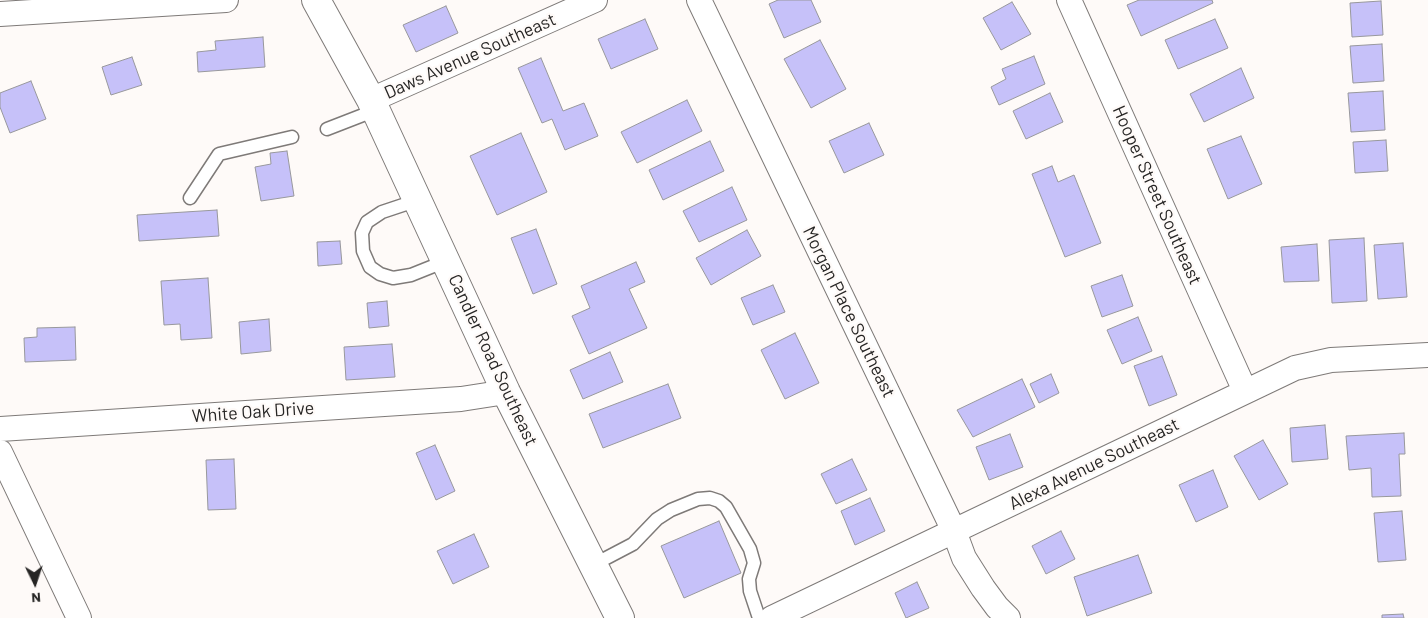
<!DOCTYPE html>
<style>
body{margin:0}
#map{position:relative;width:1428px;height:618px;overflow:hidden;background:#fefaf8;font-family:Barlow,sans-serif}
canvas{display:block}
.north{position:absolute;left:10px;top:558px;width:50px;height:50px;-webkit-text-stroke:4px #fefaf8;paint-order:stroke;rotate:176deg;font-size:14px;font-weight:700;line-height:20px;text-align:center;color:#262524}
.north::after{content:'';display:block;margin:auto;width:18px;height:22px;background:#262524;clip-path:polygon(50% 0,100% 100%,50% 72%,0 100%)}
</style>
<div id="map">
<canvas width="1428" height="618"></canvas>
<div class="north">N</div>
</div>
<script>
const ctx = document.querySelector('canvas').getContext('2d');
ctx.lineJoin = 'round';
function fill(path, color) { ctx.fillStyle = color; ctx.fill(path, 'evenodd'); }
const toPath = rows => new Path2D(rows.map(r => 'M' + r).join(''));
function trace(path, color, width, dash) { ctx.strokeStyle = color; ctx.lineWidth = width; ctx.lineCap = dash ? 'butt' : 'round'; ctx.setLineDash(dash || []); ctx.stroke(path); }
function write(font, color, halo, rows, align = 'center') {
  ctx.font = font + ' Barlow,sans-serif'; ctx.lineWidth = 4.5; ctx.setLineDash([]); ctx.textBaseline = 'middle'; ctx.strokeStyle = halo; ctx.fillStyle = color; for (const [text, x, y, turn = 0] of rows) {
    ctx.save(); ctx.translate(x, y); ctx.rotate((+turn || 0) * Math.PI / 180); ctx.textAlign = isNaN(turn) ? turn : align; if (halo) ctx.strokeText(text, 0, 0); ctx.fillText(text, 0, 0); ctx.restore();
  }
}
const building = toPath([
 [778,0,811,0,821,22,784,38,769,4,778,0],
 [1139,0,1212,0,1213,3,1141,36,1127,5,1139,0],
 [1381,1,1383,35,1352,37,1350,3,1381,1],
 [1012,2,1031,34,1001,50,983,18,1012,2],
 [446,6,458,33,416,52,403,25,446,6],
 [645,19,658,49,611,69,598,39,645,19],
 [1215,19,1228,48,1178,69,1165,40,1215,19],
 [263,37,265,67,198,72,197,52,216,50,215,41,263,37],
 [820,40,846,89,811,108,784,59,820,40],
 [1382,44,1384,81,1353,83,1350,46,1382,44],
 [1034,56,1045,84,999,105,991,87,1006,79,1002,69,1034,56],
 [132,57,142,85,111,95,102,67,132,57],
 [541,58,563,111,584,103,598,136,565,150,552,119,542,123,518,68,541,58],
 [1241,68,1254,98,1204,122,1190,94,1241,68],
 [31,81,46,119,10,133,0,107,0,93,31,81],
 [1383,91,1385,130,1351,132,1348,93,1383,91],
 [1050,93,1063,122,1026,139,1013,111,1050,93],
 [687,100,702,131,637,163,621,132,687,100],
 [869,123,884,155,844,173,829,141,869,123],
 [521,133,547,192,497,215,470,156,521,133],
 [1241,136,1262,184,1228,199,1207,149,1241,136],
 [1386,140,1388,171,1355,173,1353,142,1386,140],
 [710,141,724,171,663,200,649,170,710,141],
 [287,151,294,196,261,201,255,167,271,164,270,153,287,151],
 [1052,166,1058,182,1074,175,1101,243,1065,257,1032,174,1052,166],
 [732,187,747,220,699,242,683,211,732,187],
 [217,210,219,236,139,241,137,215,217,210],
 [536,229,557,284,533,294,511,238,536,229],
 [747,230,761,256,711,285,696,258,747,230],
 [1364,238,1367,301,1332,303,1329,240,1364,238],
 [340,241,342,264,318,266,317,242,340,241],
 [1403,243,1407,297,1378,299,1374,245,1403,243],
 [1317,244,1319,281,1284,282,1281,247,1317,244],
 [636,262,645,282,629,289,647,328,589,354,572,316,590,308,581,286,636,262],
 [1122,275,1133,306,1102,317,1091,286,1122,275],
 [208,278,212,338,181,340,180,324,164,325,161,281,208,278],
 [773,285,785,312,753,325,741,298,773,285],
 [387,301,389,326,369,328,367,303,387,301],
 [1138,317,1152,351,1122,364,1107,330,1138,317],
 [269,319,271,351,241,354,239,322,269,319],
 [75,327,76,360,25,362,24,338,37,337,37,328,75,327],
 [795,333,819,383,785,399,761,350,795,333],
 [392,344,395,377,346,380,344,347,392,344],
 [610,352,623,382,583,399,570,370,610,352],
 [1162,356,1177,395,1149,406,1134,366,1162,356],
 [1051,374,1059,393,1039,403,1030,384,1051,374],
 [1022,379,1035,407,973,437,957,410,1022,379],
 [668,384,681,418,603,448,589,414,668,384],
 [1325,425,1328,459,1292,462,1290,428,1325,425],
 [1404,433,1405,454,1399,454,1401,496,1372,497,1371,468,1349,470,1346,436,1404,433],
 [1010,434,1023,467,989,480,976,447,1010,434],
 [1263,440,1288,484,1259,500,1234,456,1263,440],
 [435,445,455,491,436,500,416,453,435,445],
 [234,459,236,509,208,510,206,460,234,459],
 [852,459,867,490,836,504,821,474,852,459],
 [1213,470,1228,507,1196,522,1179,485,1213,470],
 [870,498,885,531,855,545,841,511,870,498],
 [1402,511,1406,560,1378,562,1374,513,1402,511],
 [719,521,741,573,684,598,661,546,719,521],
 [1061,531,1075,559,1046,574,1032,546,1061,531],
 [474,534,489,567,453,584,437,551,474,534],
 [1138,555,1152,593,1087,616,1074,577,1138,555],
 [917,582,929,608,906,618,895,593,917,582],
 [1403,614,1404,618,1382,618,1382,615,1403,614]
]);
fill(building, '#c6c1f9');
trace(building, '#98989c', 1);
const service = toPath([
 [327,129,376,110],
 [190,198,219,154,292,137],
 [418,200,382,212,367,222,362,233,363,251,370,267,380,274,393,278,411,275,446,261],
 [593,565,633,544,657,519,671,510,698,499,710,498,719,501,726,507,750,549,754,563,749,579,750,591,759,618]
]);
const minor = toPath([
 [699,0,954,531,964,558,983,588,997,607,1008,618],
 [1069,0,1245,391],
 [0,14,226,0],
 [371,100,595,0],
 [0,429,461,399,506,392],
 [0,452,79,618],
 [772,618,1295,368,1331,360,1428,355]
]);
const secondary = toPath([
 [316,0,371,100,506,392,620,618]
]);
trace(service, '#7e7a78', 15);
trace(minor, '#7e7a78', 26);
trace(secondary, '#7e7a78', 30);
trace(service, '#fff', 12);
trace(minor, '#fff', 24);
trace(secondary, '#fff', 28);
write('18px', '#262524', '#fefaf8', [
 ["Daws Avenue Southeast",470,56,-24],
 ["Hooper Street Southeast",1157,195,66],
 ["Morgan Place Southeast",849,312,64],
 ["Candler Road Southeast",493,360,65],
 ["White Oak Drive",253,412,-4],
 ["Alexa Avenue Southeast",1094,464,-26]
]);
</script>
